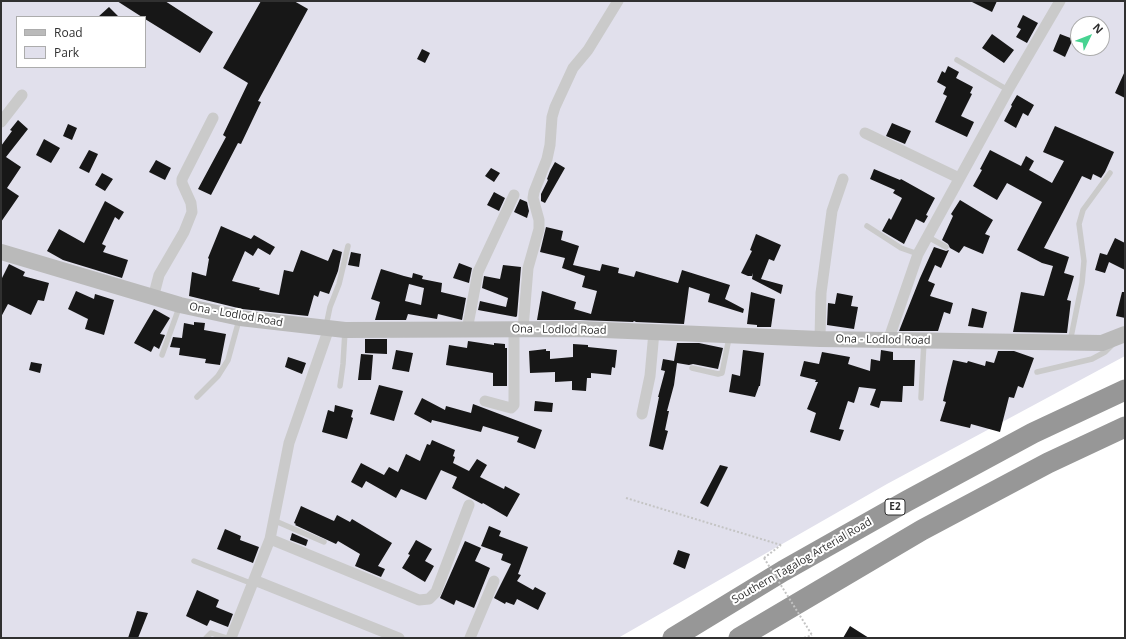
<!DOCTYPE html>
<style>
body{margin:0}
#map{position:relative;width:1126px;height:639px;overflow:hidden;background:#fff;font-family:"Open Sans",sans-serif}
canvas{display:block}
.frame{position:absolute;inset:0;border:2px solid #303030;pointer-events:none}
.legend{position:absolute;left:16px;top:16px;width:130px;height:52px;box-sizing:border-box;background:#fff;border:1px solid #acacac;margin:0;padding:5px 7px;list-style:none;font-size:12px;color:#303030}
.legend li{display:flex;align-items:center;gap:8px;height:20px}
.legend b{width:20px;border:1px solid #acacac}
.north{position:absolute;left:1070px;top:16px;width:40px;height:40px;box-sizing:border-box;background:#fff;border:1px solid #acacac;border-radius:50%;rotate:47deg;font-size:11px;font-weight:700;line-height:16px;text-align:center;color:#303030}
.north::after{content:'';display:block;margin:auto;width:14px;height:18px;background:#47d391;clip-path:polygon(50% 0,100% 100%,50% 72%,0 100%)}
</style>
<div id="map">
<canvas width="1126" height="639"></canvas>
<div class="frame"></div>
<ul class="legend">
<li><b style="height:5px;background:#bababa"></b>Road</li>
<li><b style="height:11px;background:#e1e0ec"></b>Park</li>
</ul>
<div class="north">N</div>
</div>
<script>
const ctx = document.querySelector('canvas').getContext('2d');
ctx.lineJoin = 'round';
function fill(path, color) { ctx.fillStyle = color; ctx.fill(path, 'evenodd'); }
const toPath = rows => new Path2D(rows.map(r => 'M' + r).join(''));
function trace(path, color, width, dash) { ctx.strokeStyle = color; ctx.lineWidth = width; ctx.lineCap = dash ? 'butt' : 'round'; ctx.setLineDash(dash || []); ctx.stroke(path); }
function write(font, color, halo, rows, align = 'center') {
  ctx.font = font + ' "Open Sans",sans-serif'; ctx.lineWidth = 4; ctx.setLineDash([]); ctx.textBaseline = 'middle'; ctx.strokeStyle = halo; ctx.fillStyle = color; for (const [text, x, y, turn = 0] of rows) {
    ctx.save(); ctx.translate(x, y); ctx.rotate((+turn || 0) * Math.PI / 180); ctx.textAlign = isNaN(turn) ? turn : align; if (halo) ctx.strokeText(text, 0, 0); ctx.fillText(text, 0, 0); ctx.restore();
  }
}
fill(toPath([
 [1,1,1125,1,1125,356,887,484,618,638,1,638],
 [17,17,145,17,145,67,17,67],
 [1078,24,1102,24,1102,48,1078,48]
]), '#e1e0ec');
fill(toPath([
 [117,1,165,1,213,32,200,53,145,19,145,17,142,17],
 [261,1,294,1,308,9,258,101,261,102,241,144,238,143,211,195,198,189,226,137,223,135,248,83,223,68],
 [970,1,997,1,992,12],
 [109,7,119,17,98,17],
 [1023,15,1038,23,1027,43,1016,37,1021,29,1017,27],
 [992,34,1014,50,1004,63,982,48],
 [1060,34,1073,39,1065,57,1053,51],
 [422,49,430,53,425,63,417,59],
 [948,66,959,72,956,78,973,87,970,93,972,94,961,116,974,122,967,137,935,122,947,96,943,94,946,87,937,82,942,71,945,73],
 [1125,71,1125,98,1115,93],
 [1017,95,1034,105,1028,116,1023,113,1016,128,1004,121,1012,106,1011,105],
 [18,120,28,129,6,157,21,167,7,188,19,196,1,222,1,146,12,131,10,130],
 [892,123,911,131,905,144,886,136],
 [68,124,77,128,72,140,63,136],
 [1055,126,1114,152,1105,172,1101,178,1093,174,1091,180,1082,176,1044,248,1069,257,1064,273,1074,276,1067,300,1071,301,1067,333,1013,332,1021,292,1044,296,1053,266,1042,263,1017,250,1042,202,1007,183,997,200,973,186,982,170,980,169,990,150,1021,166,1026,156,1034,161,1029,170,1052,183,1064,161,1043,152],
 [44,139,60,148,51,163,36,155],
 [89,150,98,154,89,173,79,168],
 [156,160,171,168,165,180,149,172],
 [555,162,565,168,545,203,541,201,541,194,548,180,547,179,550,171],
 [491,168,500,173,494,182,485,176],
 [874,169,900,180,901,179,935,198,926,215,928,216,924,223,916,219,904,244,882,231,889,218,891,220,902,198,893,193,895,190,870,179],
 [102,173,113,179,105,191,95,185],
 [494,192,505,198,499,211,487,205],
 [520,199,527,202,529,211,527,218,514,212],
 [960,200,993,220,985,234,990,236,983,254,964,246,959,253,950,248,948,244,942,240,953,216,951,214],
 [105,201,124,212,119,220,115,217,102,244,106,246,103,252,128,260,122,278,63,260,47,251,59,229,84,243],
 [221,226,251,239,254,235,275,247,270,255,258,248,253,256,245,251,232,281,260,288,259,290,279,295,284,270,293,272,301,250,328,261,333,249,342,252,338,271,329,294,320,291,318,297,314,295,308,316,242,309,189,296,192,272,206,276,209,259,208,258],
 [546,227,563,231,561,240,579,246,573,265,600,271,602,264,619,268,618,273,634,277,636,271,678,283,682,270,730,285,725,299,744,309,743,313,708,302,710,294,689,287,684,324,636,322,634,321,633,322,580,320,537,320,542,291,576,302,574,309,591,314,597,291,582,287,585,276,562,268,565,258,540,252],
 [756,234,781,245,774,261,769,259,761,279,783,285,781,294,752,279,753,273,752,276,748,276,741,273,752,251,750,250],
 [1115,238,1125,243,1125,270,1109,262,1105,273,1095,270,1100,253,1107,255],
 [934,247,946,251,949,250,941,268,935,265,928,281,935,284,930,296,953,303,950,314,944,312,938,331,899,331,920,278],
 [351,252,361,254,359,267,348,265],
 [459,263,472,268,469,283,453,278],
 [9,264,25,272,23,276,49,283,44,301,38,300,31,315,8,304,1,317,1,280],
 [503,265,521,267,517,316,516,317,478,310,480,301,506,307,508,298,482,288,484,276,500,279],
 [381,269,404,276,412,278,413,273,423,276,422,279,442,283,441,292,466,298,462,320,438,314,437,319,408,314,406,320,375,320,380,302,371,299],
 [409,284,424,288,421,305,405,301],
 [76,291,94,299,95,294,114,300,104,335,85,329,88,319,68,309],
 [751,292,775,299,771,327,757,327,757,325,747,324],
 [1122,292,1125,292,1125,318,1116,316],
 [837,293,853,296,851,306,858,307,854,329,827,325,828,303,835,304],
 [972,308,987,312,983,328,968,326],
 [154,309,170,318,160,334,165,335,159,349,154,346,151,352,134,343],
 [194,322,205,323,204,330,226,334,220,365,205,363,206,359,179,355,180,348,170,347,173,337,182,338,184,323,194,325],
 [365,339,387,339,387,354,365,353],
 [468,341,494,345,494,343,505,344,505,348,507,348,507,386,493,386,493,373,446,365,449,345,467,348],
 [677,343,699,343,723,348,718,369,693,364,689,365,677,363,674,385,667,411,669,411,665,430,668,431,663,450,649,446,659,397,658,397,665,371,661,370,663,359,674,361],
 [573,344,588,345,588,347,617,350,615,368,612,367,611,375,591,373,591,378,587,378,586,391,572,390,572,381,555,382,555,372,530,373,529,351,546,349,546,351,550,351,550,359,573,357],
 [396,350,413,353,409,372,392,369],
 [743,350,764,353,760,386,759,386,755,397,729,392,732,374,740,376],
 [881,350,893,352,893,360,915,360,914,386,903,386,902,402,881,401,879,408,870,405,876,389,859,387,854,403,848,401,839,429,844,430,840,441,810,432,816,413,807,409,818,382,815,382,816,380,800,376,804,361,819,364,822,352,850,357,848,364,870,371,871,359,880,361],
 [998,351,1014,351,1034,358,1023,388,1018,386,1014,398,1009,397,1000,432,971,424,970,428,940,421,946,402,943,401,946,388,953,360,967,363,968,361,985,366,986,361,994,363],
 [361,354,373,355,371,380,358,380],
 [288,357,306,363,302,374,285,367],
 [31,362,42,364,40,373,29,370],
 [379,385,403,391,394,421,370,414],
 [422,398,445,410,446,406,471,413,473,404,542,430,535,449,517,442,519,437,483,426,481,432,432,420,431,423,414,414],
 [535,401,553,403,552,412,534,411],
 [335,405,353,410,351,417,353,418,347,439,322,432,328,410,334,412],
 [432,440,455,450,453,456,455,457,453,463,469,471,477,459,487,465,480,477,504,489,505,486,520,494,507,517,483,503,482,504,452,488,457,477,441,470,426,500,401,489,396,498,366,481,362,488,351,482,361,463,384,475,389,467,398,472,406,454,420,461,427,444,430,445],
 [720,465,728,467,708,507,700,503],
 [301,506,334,521,337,515,350,522,352,519,392,543,378,566,385,569,381,577,355,566,360,554,338,541,336,544,295,525,296,524,294,523],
 [489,526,501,531,499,536,528,547,518,574,521,575,517,581,533,590,535,587,546,593,538,610,517,599,514,605,506,602,505,604,494,598,511,564,501,560,503,554,481,546],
 [225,529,241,536,240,540,259,547,253,563,217,549],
 [292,533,308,540,306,546,290,540],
 [416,540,432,549,425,561,434,566,425,582,402,568,410,555,408,554],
 [465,541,481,548,475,561,490,568,474,608,456,600,454,605,440,598],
 [678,550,690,554,685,569,673,564],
 [197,590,219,600,216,607,233,614,228,627,210,620,207,626,186,616],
 [137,611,148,613,138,638,128,638],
 [850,626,869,638,843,638]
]), '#171717');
trace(toPath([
 [626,498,781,545],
 [764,558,781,545],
 [804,638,812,635]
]), '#c4c4c4', 2, [2, 2]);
trace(toPath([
 [957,60,1008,90],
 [867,226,901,248,918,254],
 [928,237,946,247],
 [326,326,330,307,339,284,348,246],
 [1070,342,1082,283,1084,261,1079,224,1083,210,1110,173],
 [162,355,180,305],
 [692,368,718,374,722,373,729,338],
 [1037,372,1092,359,1105,352,1113,344],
 [340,386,343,364,345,331],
 [197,397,218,376,228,360,239,320],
 [921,398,924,341],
 [273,520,324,542],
 [194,561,253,584],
 [206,638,211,633,227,638]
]), '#cacaca', 5.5);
trace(toPath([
 [1,122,22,95],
 [865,133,959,178],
 [153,298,159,275,184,232,192,212,191,203,182,183,182,179,213,118],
 [523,329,528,268,539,229,539,220,533,198,534,192,547,159,550,145,552,117,555,107,573,68,588,50,618,1],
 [467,330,478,272,514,195],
 [820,339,821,293,832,211,843,179],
 [888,341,918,254,1008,90,1060,1],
 [485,401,511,408,514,405,514,329],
 [642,414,650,376,654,332],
 [270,539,419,600,429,599,436,592,469,505],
 [254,580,399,638],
 [231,638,270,539,289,443,329,328],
 [470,638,494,581]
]), '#cacaca', 11);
trace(toPath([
 [1,252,180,305,240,318,345,330,580,329,820,339,1102,343,1125,334]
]), '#bababa', 16);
trace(toPath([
 [673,638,783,571,907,501,1033,433,1125,390],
 [739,638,922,530,1048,463,1125,427]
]), '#979797', 21);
trace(toPath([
 [764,558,812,635]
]), '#c4c4c4', 2, [2, 2]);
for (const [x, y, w] of [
 [895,507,20]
]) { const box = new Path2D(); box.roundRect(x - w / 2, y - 8, w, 16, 3); ctx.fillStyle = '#fff'; ctx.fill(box); trace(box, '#303030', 1); }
write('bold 10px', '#303030', null, [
 ["E2",895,507]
]);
write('11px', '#303030', '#fff', [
 ["Ona - Lodlod Road",236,315,10],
 ["Ona - Lodlod Road",559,330,1],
 ["Ona - Lodlod Road",883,340,1],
 ["Southern Tagalog Arterial Road",802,561,-30]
]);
</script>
